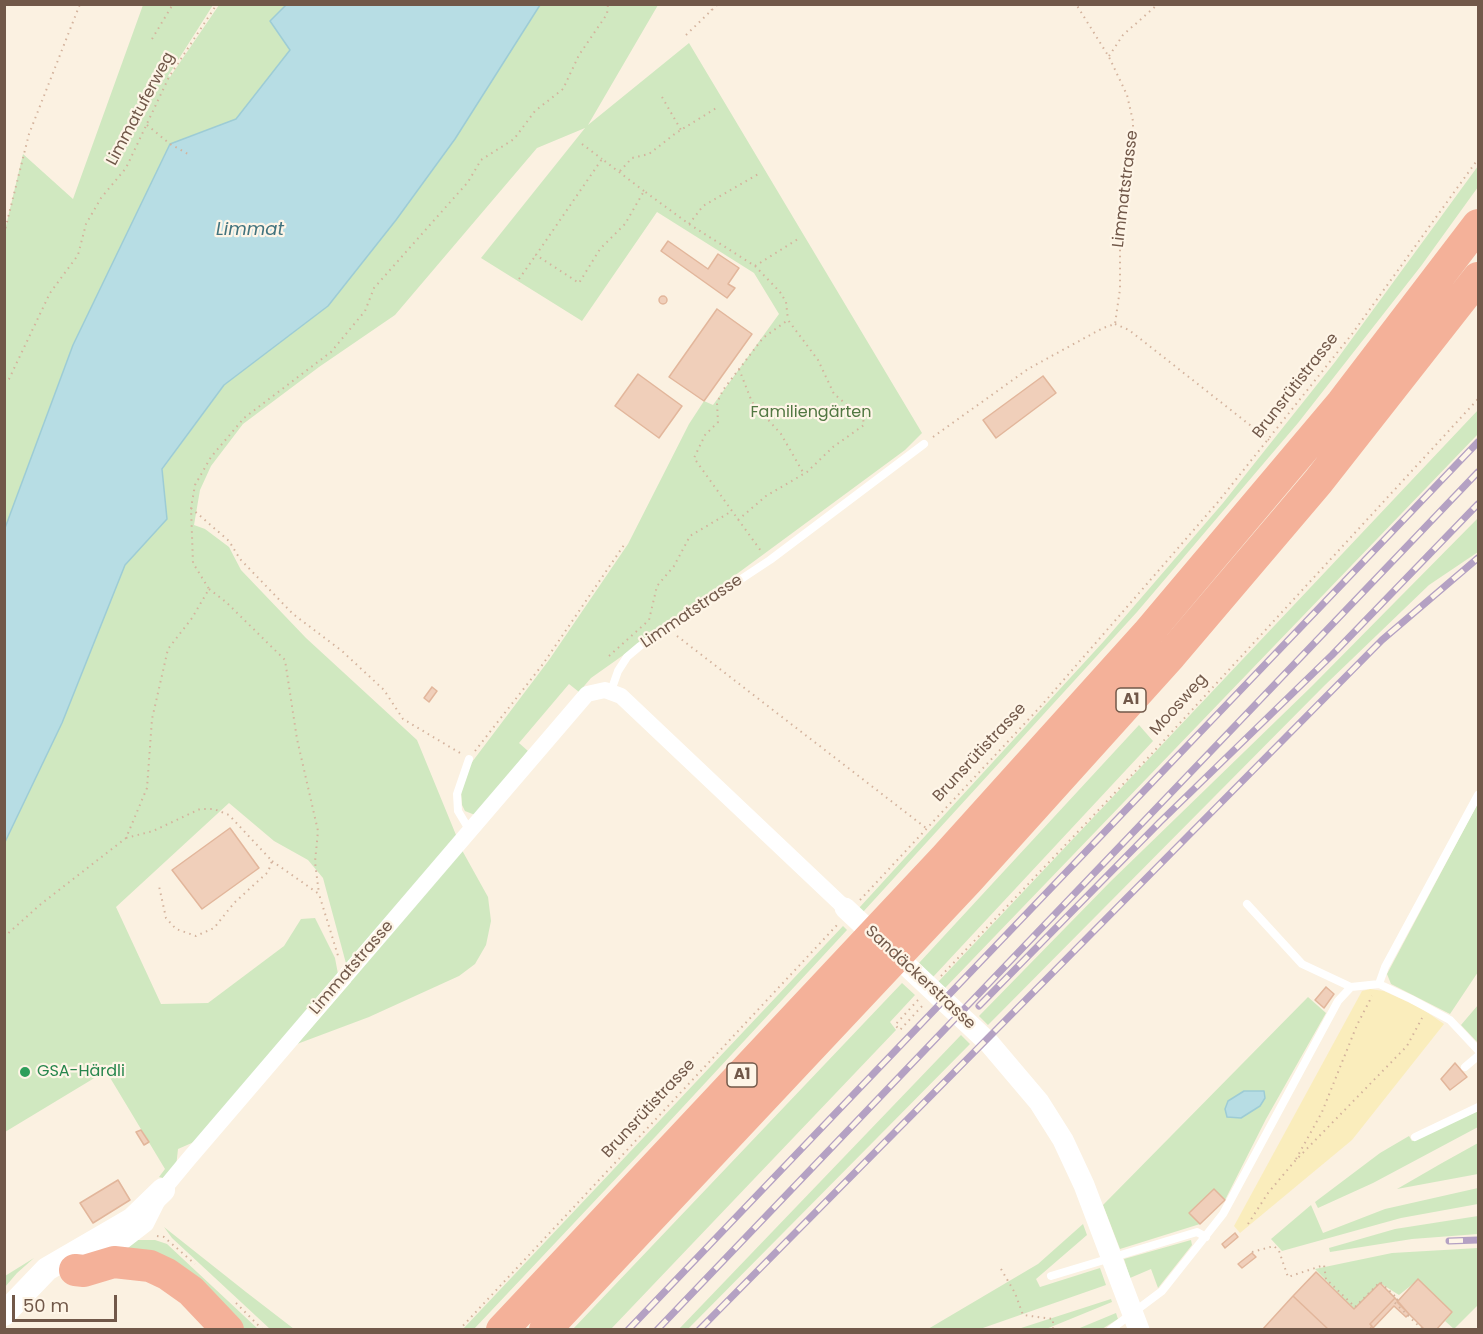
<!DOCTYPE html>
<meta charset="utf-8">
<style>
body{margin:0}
#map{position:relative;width:1483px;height:1334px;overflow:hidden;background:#fbf1e1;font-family:Poppins,sans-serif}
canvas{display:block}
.frame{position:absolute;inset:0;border:6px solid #715849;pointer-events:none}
.scale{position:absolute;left:12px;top:1295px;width:105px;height:27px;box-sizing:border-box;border:3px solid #715849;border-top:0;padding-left:8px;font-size:18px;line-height:21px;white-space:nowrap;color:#715849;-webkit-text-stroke:4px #fef5e7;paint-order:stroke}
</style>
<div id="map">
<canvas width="1483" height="1334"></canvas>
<div class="frame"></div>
<div class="scale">50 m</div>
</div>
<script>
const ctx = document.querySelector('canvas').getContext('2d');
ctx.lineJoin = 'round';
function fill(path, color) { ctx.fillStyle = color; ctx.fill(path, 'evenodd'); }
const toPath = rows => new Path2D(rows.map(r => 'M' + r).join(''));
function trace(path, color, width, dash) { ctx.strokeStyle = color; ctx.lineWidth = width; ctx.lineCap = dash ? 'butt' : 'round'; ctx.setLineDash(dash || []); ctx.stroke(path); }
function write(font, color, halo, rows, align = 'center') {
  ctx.font = font + ' Poppins,sans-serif'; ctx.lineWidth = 4.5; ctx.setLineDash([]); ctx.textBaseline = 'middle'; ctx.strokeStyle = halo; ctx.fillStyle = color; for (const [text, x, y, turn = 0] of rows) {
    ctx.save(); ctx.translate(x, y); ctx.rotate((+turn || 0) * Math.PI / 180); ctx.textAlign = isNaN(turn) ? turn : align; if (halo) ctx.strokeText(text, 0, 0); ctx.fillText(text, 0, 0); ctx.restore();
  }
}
fill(toPath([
 [143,5,213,5,168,76,170,77,219,5,286,5,270,21,290,50,236,119,170,144,73,345,5,528,4,234,23,154,73,199],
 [540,5,658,5,588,125,689,43,922,433,905,450,711,593,591,678,579,692,569,684,519,743,528,751,475,815,465,811,462,805,461,791,469,766,549,660,628,544,689,424,704,401,713,405,779,314,754,273,657,212,582,321,481,258,585,128,537,148,395,315,319,367,243,424,211,466,200,490,194,525,205,529,229,547,241,570,306,638,417,740,463,852,488,897,491,921,486,945,475,964,459,976,369,1017,297,1044,351,982,323,878,308,860,274,841,229,803,116,907,161,1004,208,1003,284,946,301,919,315,918,335,958,338,974,194,1142,178,1149,176,1167,163,1178,159,1177,165,1169,106,1071,5,1132,5,842,62,723,125,564,166,519,162,470,224,385,328,306,396,220,455,139],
 [1478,166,1478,187,1421,266,1298,423,1137,612,863,912,859,908,1104,641,1223,503,1335,362],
 [1478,410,1478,434,945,988,938,982],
 [1478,518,1478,552,1429,585,1325,685,988,1025,979,1016,1110,882,1312,686],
 [1139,725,1153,741,933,977,919,963],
 [1478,803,1478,972,1450,1014,1391,984,1387,974],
 [843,926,847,930,656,1136,474,1329,463,1329],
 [902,983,915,995,890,1022,896,1030,611,1329,573,1329],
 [1308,997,1326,1013,1266,1119,1225,1200,1190,1214,1200,1224,1120,1249,1103,1205],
 [1478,1005,1478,1043,1461,1025],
 [961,1035,970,1044,688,1329,679,1329],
 [1478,1111,1478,1127,1373,1183,1318,1208,1315,1202,1380,1153,1409,1136,1412,1141],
 [1478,1143,1478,1174,1397,1189,1442,1163],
 [1478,1188,1478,1204,1401,1218,1282,1251,1271,1239,1311,1205,1323,1233,1385,1209],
 [1478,1216,1478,1234,1412,1239,1330,1252,1329,1248,1395,1229],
 [1083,1224,1087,1235,1036,1279,1040,1287,1100,1268,1106,1285,980,1329,928,1329,1038,1264],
 [164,1227,246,1292,294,1329,270,1329,172,1238],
 [136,1240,155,1240,167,1244,258,1329,235,1329,119,1253],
 [1191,1240,1192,1245,1158,1288,1151,1269,1130,1278,1124,1259],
 [1478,1248,1478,1305,1454,1329,1445,1321,1452,1312,1418,1280,1399,1295,1380,1283,1354,1309,1315,1269,1392,1253],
 [34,1258,17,1273,5,1287,5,1276],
 [1111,1299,1112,1302,1046,1329,1018,1329],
 [1116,1313,1118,1319,1102,1329,1075,1330]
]), '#d0e8c0');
fill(toPath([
 [1370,989,1384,991,1421,1008,1444,1024,1352,1140,1240,1233,1234,1226,1362,991]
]), '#faedbc');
const water = toPath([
 [286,5,540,5,455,139,396,220,328,306,224,385,162,469,167,519,125,565,62,723,5,842,5,528,73,345,170,144,236,119,290,50,270,21,286,5],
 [1244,1091,1264,1091,1265,1098,1260,1106,1241,1118,1227,1117,1225,1109,1228,1101,1244,1091]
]);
fill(water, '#b7dde4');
trace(water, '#9dccd5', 1.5);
const building = toPath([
 [668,241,708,269,718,254,739,268,728,284,735,288,727,298,661,251,668,241],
 '659 300a4 4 0 1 1 8 0a4 4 0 1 1-8 0Z',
 [717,309,752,334,704,401,669,377,717,309],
 [638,374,682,406,659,438,615,406,638,374],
 [1043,376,1056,393,996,438,983,420,1043,376],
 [432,687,437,691,429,702,424,698,432,687],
 [230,828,259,868,202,909,172,870,230,828],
 [1326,987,1334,994,1324,1008,1315,1000,1326,987],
 [1455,1063,1467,1077,1450,1090,1441,1079,1455,1063],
 [141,1130,149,1142,144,1145,136,1132,141,1130],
 [118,1180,130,1200,93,1223,80,1203,118,1180],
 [1214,1189,1225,1200,1200,1224,1189,1213,1214,1189],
 [1235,1233,1238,1237,1225,1248,1222,1244,1235,1233],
 [1252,1253,1256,1257,1242,1268,1238,1264,1252,1253],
 [1316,1272,1354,1309,1380,1283,1395,1298,1370,1324,1372,1326,1369,1330,1329,1330,1293,1296,1316,1272],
 [1418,1279,1452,1312,1436,1330,1425,1330,1397,1302,1418,1279],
 [1293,1296,1329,1330,1262,1330,1293,1296],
 [1395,1298,1409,1314,1406,1317,1394,1306,1373,1328,1370,1324,1395,1298]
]);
fill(building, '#f0cfba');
trace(building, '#e2b69b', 1.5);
trace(toPath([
 [708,4,712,10],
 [686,35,718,4],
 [152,39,173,4],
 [1109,56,1123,35,1158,4],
 [662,97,681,130],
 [147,125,170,144,188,154],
 [582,144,602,159],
 [620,171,632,158,649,154,676,133,718,107],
 [644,191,602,159,536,255,579,283,600,249,625,224,644,191,689,224,755,266,780,292,786,302,788,320],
 [689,224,703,206,760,173],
 [4,234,29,134,80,4],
 [755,266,798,239],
 [519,279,536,255],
 [1115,324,1129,330,1269,440],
 [739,369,752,402,781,434,804,474],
 [4,383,9,379,50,293,78,255,86,224,101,198,126,168,169,77,217,4],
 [933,437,1028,369,1103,328,1115,324,1120,289,1120,225,1133,150,1133,121,1127,95,1109,57,1076,4],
 [191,508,229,541,240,559,293,614,342,651,384,690,403,719,460,753],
 [738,520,766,496,807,472,833,447,864,425,863,418,834,394,818,360,788,320,763,338,723,390,717,403,718,422,705,435,694,458,732,511,761,551],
 [209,589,226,602,285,660,297,739,318,831,315,862,319,894],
 [677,636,926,828],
 [609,656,649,620,657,586,674,566,690,536,732,511],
 [475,751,543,664,626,542],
 [126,838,153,831,200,809,214,809,229,815,272,861,268,872,234,903,214,928,196,936,176,929,166,918,159,886],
 [272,861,319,894,339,959],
 [860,900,1041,706,1218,502,1352,334,1478,159],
 [4,937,41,904,126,838,147,788,152,719,168,649,192,618,209,589,193,563,191,508,195,485,211,457,244,418,331,352,365,311,374,288,468,182,481,160,514,139,535,111,563,89,579,55,607,14,608,4],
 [941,976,1145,761,1478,399],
 [918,1000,895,1025,900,1030,923,1005],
 [1296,1159,1322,1112,1357,1025,1372,996],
 [1248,1224,1268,1193,1294,1162,1407,1046,1422,1018],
 [157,1236,164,1237,195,1264],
 [1252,1252,1274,1246,1279,1251,1288,1277,1324,1265,1326,1279,1355,1307,1380,1282,1398,1299,1394,1302,1423,1330],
 [1001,1269,1015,1293,1023,1315,1053,1319,1053,1330],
 [236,1303,263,1330],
 [459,1330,838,924]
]), '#d4b39d', 2, [1.5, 4.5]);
trace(toPath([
 [611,691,618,671,627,657,640,646,770,560,924,444],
 [469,759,457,794,458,811,470,831],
 [1247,904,1302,964,1351,987],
 [1379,984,1385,967,1478,795],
 [1465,1067,1478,1056],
 [1415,1137,1478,1107],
 [1051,1276,1197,1232,1206,1237],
 [1110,1330,1162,1291,1223,1214,1338,1001,1351,987,1379,984,1411,999,1450,1020,1478,1050]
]), '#fff', 8);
trace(toPath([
 [97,1256,115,1248,146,1224,163,1190,187,1161,587,694,605,690,621,696,845,908]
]), '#fff', 16);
trace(toPath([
 [845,908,989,1043,1039,1102,1063,1140,1084,1185,1139,1330]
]), '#fff', 21);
trace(toPath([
 [4,1314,47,1269,133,1219,163,1190]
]), '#fff', 24);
trace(toPath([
 [75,1270,84,1271,114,1262,150,1266,167,1274,191,1291,228,1330],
 [502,1330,945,858,1147,634,1342,403,1478,225],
 [545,1330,968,880,1171,655,1318,482,1478,278]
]), '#f4b199', 32);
const rail = toPath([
 [979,1006,1160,822,1332,655,1478,504],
 [1449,1241,1478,1240],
 [628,1330,1478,442],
 [657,1330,1478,472],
 [699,1330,1382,640,1478,558]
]);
trace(rail, '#b4a1c3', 7);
trace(rail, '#fef5e7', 4.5, [14]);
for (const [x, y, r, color] of [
 [25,1072,6,"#2e9e5b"]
]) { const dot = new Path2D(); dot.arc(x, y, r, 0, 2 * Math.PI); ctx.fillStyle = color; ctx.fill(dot); trace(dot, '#fef5e7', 2); }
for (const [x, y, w] of [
 [1131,700,30],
 [742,1075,30]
]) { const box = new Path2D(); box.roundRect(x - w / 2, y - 12, w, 24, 4.5); ctx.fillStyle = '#fef5e7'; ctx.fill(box); trace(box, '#715849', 1.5); }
write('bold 15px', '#715849', null, [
 ["A1",1131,700],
 ["A1",742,1075]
]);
write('16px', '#715849', '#fef5e7', [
 ["Limmatuferweg",141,109,-62],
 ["Limmatstrasse",1126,189,-83],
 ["Brunsrütistrasse",1296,386,-52],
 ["Limmatstrasse",692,612,-34],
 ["Moosweg",1179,705,-48],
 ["Brunsrütistrasse",980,753,-47],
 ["Limmatstrasse",352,968,-49],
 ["Sandäckerstrasse",920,978,43],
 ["Brunsrütistrasse",649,1109,-47]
]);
write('16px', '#517742', '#fef5e7', [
 ["Familiengärten",811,413]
]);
write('16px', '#27864d', '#fef5e7', [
 ["GSA-Härdli",37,1072]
], 'left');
write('italic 18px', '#41737e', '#fef5e7', [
 ["Limmat",250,230]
]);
</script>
